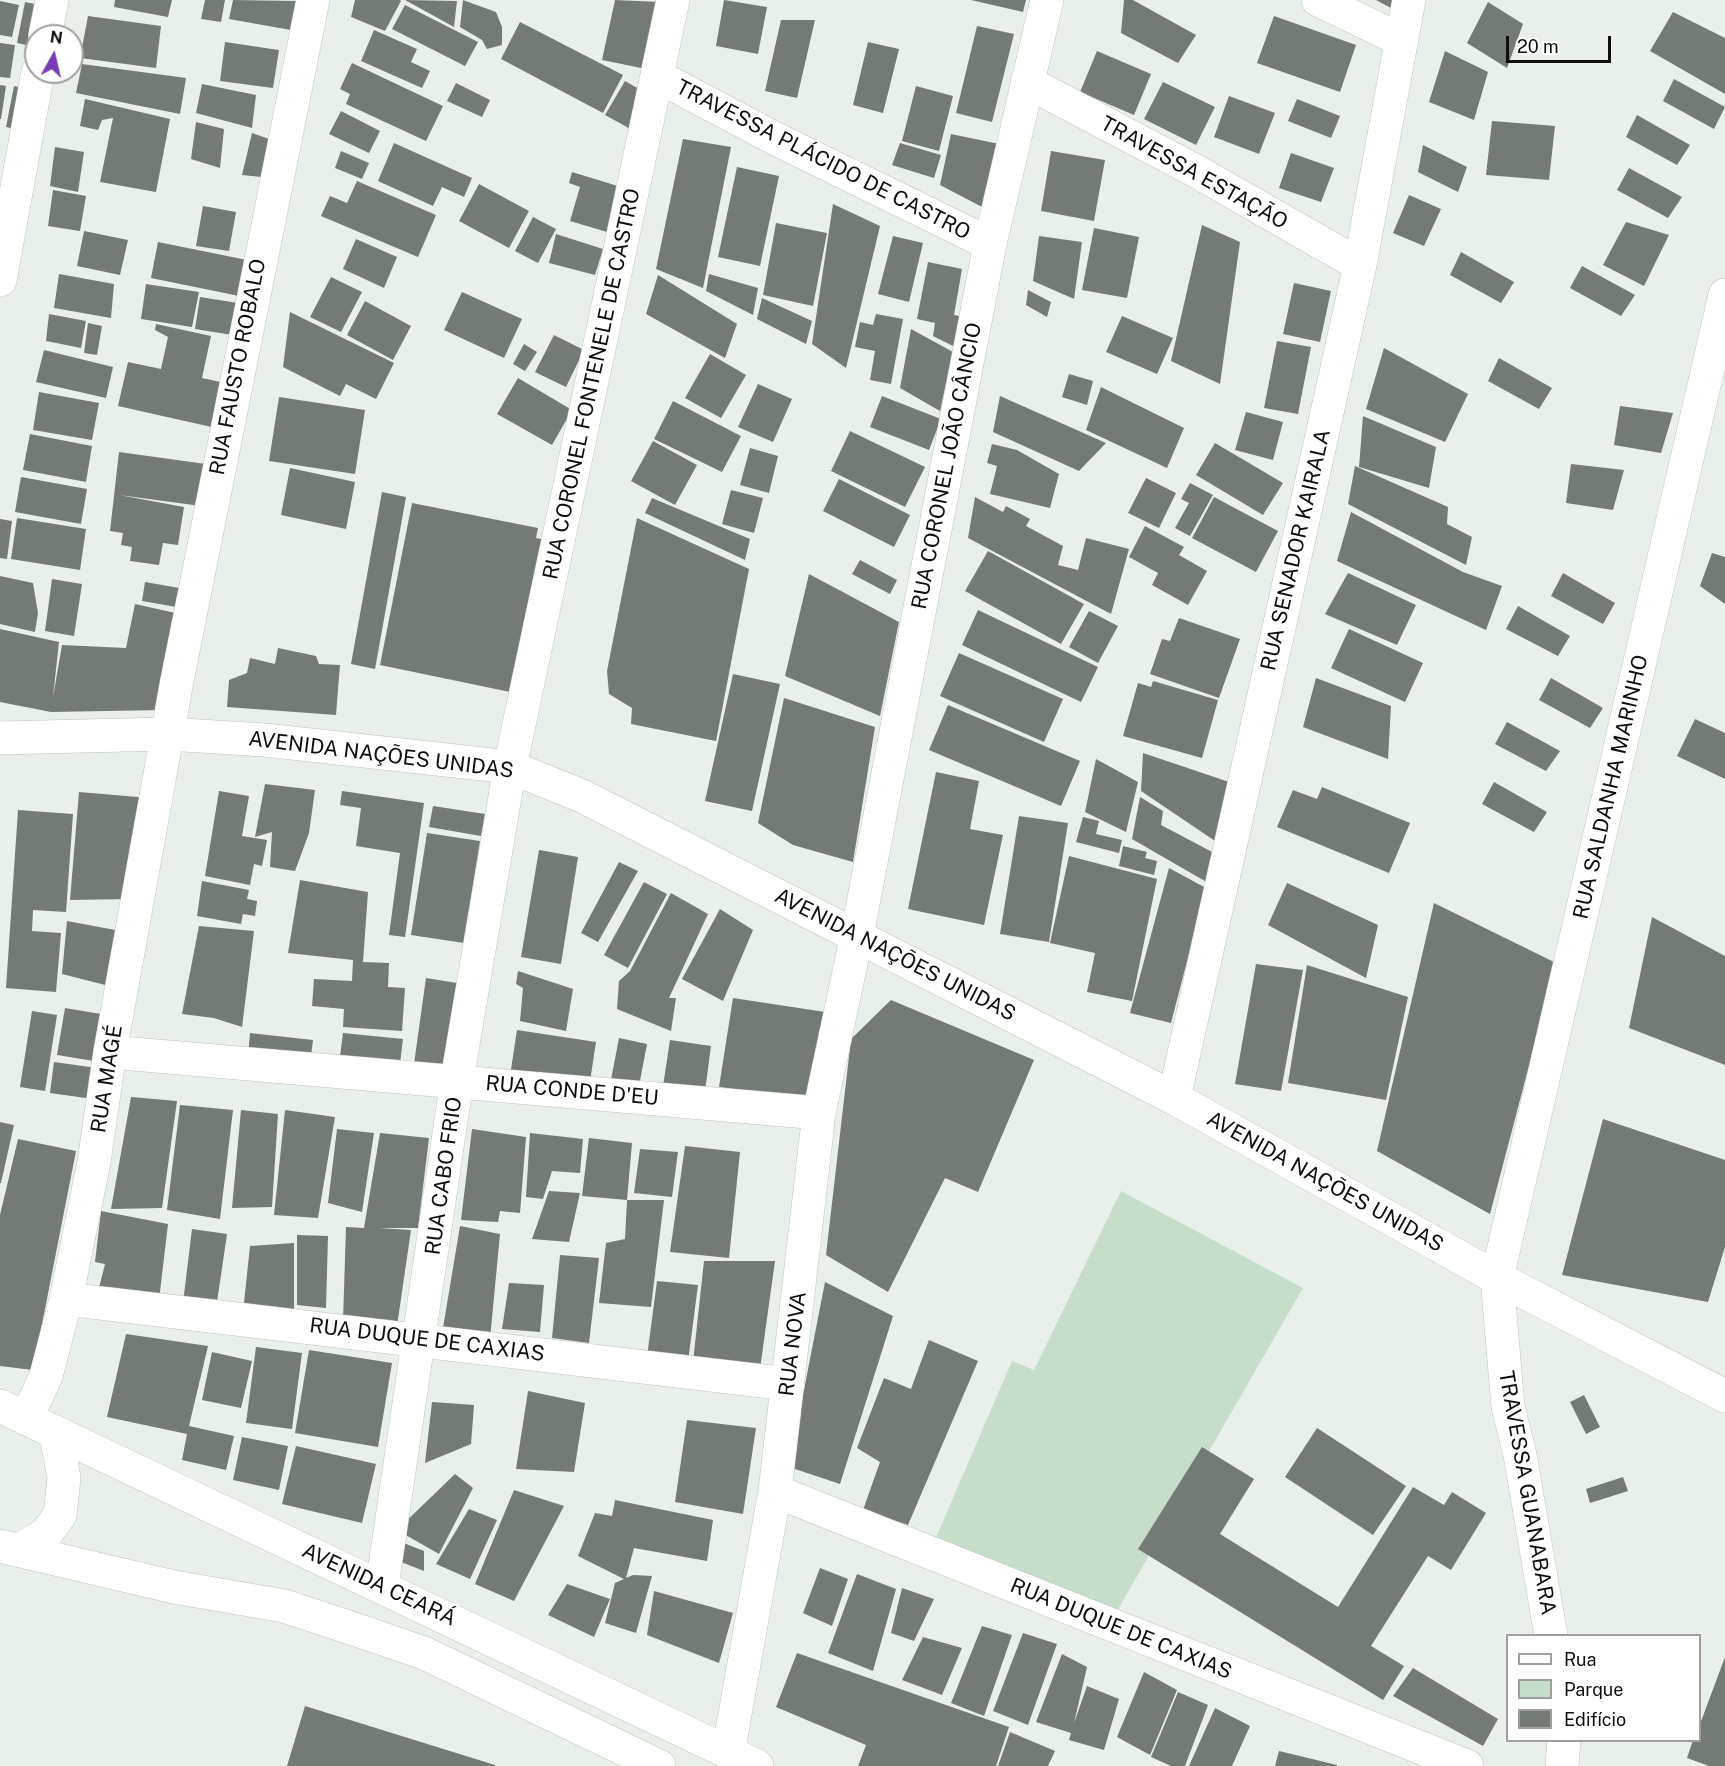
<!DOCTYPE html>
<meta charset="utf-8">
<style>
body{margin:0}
#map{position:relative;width:1725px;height:1766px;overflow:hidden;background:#e9f0ea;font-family:"Public Sans",sans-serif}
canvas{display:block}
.legend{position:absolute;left:1506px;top:1634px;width:195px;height:108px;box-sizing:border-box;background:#fff;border:2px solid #9e9f9e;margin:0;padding:8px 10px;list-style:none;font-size:18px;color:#0c0f0d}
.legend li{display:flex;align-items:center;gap:12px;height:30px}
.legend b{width:30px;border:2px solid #9e9f9e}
.north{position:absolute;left:24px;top:24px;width:60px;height:60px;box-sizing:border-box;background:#fff;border:2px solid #9e9f9e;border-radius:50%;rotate:8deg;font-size:16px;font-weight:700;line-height:24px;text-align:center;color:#0c0f0d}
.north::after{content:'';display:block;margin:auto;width:21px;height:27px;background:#7a3eb4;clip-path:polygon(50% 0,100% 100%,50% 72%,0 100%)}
.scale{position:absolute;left:1506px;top:36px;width:105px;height:27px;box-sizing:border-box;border:3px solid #0c0f0d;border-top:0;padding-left:8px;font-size:18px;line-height:21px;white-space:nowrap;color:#0c0f0d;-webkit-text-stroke:4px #fff;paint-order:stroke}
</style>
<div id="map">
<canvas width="1725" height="1766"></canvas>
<ul class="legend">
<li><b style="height:8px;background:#fff"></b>Rua</li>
<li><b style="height:16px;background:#c6dec9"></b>Parque</li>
<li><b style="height:16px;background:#747a74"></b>Edifício</li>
</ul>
<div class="north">N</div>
<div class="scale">20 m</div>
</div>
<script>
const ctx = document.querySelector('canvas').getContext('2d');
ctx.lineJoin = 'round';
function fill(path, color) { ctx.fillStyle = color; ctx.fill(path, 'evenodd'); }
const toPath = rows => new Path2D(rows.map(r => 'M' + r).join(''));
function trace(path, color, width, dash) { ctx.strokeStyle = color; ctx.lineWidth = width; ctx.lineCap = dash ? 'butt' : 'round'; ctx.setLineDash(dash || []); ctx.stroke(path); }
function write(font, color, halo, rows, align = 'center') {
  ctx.font = font + ' "Public Sans",sans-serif'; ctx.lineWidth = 5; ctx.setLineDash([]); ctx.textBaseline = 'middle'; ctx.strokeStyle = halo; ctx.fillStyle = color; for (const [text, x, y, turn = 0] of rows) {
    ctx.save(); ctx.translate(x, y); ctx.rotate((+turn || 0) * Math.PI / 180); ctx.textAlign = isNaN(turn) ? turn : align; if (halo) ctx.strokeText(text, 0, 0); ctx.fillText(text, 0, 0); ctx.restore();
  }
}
fill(toPath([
 [1121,1191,1303,1288,1113,1618,934,1542,1012,1361,1034,1370]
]), '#c6dec9');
fill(toPath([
 [115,0,172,0,168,17,114,7],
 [205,0,225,0,221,22,201,19],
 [233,0,296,1,291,30,229,19],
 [355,0,400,0,401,1,385,31,351,17],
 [405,0,457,1,454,27],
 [463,0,496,12,502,27,502,45,487,49,482,40,460,27],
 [615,0,660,2,646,69,602,60],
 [724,0,767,7,758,54,716,46],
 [971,0,1026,0,1023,12],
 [1124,0,1133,0,1196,35,1178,63,1121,33],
 [1376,0,1393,0,1391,8],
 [0,1,19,5,12,37,0,35],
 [25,2,49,7,36,47,17,43],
 [1488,2,1523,24,1507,68,1467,43],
 [405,5,478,42,465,66,392,29],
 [1673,12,1725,38,1725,94,1650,51],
 [88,16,161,26,156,68,80,58],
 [1274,16,1356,45,1340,92,1257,63],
 [781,20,815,20,797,98,765,91],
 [520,22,623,75,603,113,501,59],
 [977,26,1014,34,992,122,956,113],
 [374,30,417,49,411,62,430,71,422,88,361,61],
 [225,42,279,50,273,88,220,81],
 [868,42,899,49,883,113,853,105],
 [0,43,15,45,10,78,0,77],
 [1097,51,1151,74,1134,115,1080,92],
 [1445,51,1488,72,1474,120,1429,102],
 [352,63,443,106,426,141,346,104,350,94,340,89],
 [82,64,186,78,180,114,76,93],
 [1674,79,1725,107,1714,129,1663,101],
 [625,81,646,93,634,131,605,115],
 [1163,82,1215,107,1196,145,1144,119],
 [456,83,490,100,482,117,447,101],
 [202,84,256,95,252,128,196,113],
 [0,85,6,86,1,119,0,119],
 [14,86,34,90,25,131,6,127],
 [916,86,953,96,939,151,902,141],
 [1229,96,1275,113,1259,154,1214,137],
 [85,99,170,119,156,192,100,182,113,118,102,120,98,130,80,126],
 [1297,99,1340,116,1331,138,1288,121],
 [341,111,380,131,369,153,329,134],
 [1637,115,1690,145,1677,165,1626,137],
 [1492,121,1555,126,1549,180,1486,175],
 [196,122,224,129,220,168,191,159],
 [252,133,278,142,272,178,242,175],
 [951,134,999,144,984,208,940,185],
 [683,139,731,147,703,288,656,269],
 [394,143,472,178,464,197,442,187,433,206,378,181],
 [900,143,941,155,934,178,892,165],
 [1423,145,1467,167,1458,192,1418,172],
 [55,147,84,152,78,192,50,186],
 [341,151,369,163,362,179,335,168],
 [1051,151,1105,160,1094,221,1041,211],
 [1291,153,1334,168,1321,202,1279,188],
 [737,167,779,176,760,266,718,257],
 [1629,168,1682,197,1668,218,1617,190],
 [572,172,621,187,607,232,570,221,580,187,569,183],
 [357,181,436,215,418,257,321,216,330,196,347,203],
 [479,184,529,211,509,248,459,221],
 [53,190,86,196,80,231,48,226],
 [1409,195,1441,209,1424,246,1393,233],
 [833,204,880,226,846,368,812,344],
 [203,206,236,212,229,251,196,246],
 [533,217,556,229,538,263,515,251],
 [1626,222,1669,235,1644,286,1603,265],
 [776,223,827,233,813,306,763,295],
 [1202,225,1240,242,1220,384,1171,361],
 [1094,228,1139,237,1127,298,1082,290],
 [84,231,128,240,120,275,77,266],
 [556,234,603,249,595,275,549,263],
 [893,236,923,243,909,302,878,294],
 [1039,236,1082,242,1074,299,1033,281],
 [356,239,397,257,384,288,343,269],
 [158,242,247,260,239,296,151,278],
 [1461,252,1514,282,1501,303,1450,275],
 [928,262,962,269,954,315,969,318,963,351,933,336,935,323,917,319],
 [1582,266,1635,295,1621,316,1570,288],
 [59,274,114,284,111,318,54,308],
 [709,274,758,288,753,315,706,291],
 [658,275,737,324,725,358,646,314],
 [331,277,362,292,341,332,310,317],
 [1294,283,1331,291,1320,342,1283,334],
 [146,284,199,292,192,327,141,319],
 [1028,290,1051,302,1047,317,1026,305],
 [462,292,522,319,504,358,444,330],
 [200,297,244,304,239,336,195,329],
 [762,298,812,321,806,344,757,319],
 [365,301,411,326,393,360,347,335],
 [290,312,394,363,376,399,346,384,340,396,283,367],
 [49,314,86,321,81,348,46,341],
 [876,314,903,319,891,384,870,380,875,351,855,347,860,322,873,325],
 [1122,316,1173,338,1157,374,1106,352],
 [88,323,102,326,97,355,84,353],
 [156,324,211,336,202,378,225,383,216,428,118,406,128,362,161,369,168,337,155,330],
 [911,329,953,352,940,411,900,388],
 [554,335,584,350,566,387,535,372],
 [1277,341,1311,347,1298,414,1264,408],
 [524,344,537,352,525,371,513,364],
 [1384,348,1468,394,1445,442,1366,409],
 [44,350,113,367,106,398,36,382],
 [710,354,746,375,721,418,685,398],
 [1499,358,1552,388,1539,409,1488,381],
 [1069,374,1093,381,1087,405,1062,397],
 [518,378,572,410,552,445,497,414],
 [758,384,792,399,773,442,738,427],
 [1101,387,1184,428,1167,468,1086,430],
 [39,392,99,403,92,440,33,430],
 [882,396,941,419,929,450,870,427],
 [1000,396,1106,443,1079,471,993,432],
 [279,397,365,410,355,474,269,461],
 [673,401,741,436,722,472,654,439],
 [1620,406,1673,413,1661,453,1614,445],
 [1246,412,1283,422,1273,460,1235,450],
 [1363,416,1436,447,1429,488,1359,467],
 [850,431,925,467,905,507,831,471],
 [30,434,92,446,86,482,23,470],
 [653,441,697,465,675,505,631,481],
 [1215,443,1283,483,1263,515,1196,475],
 [992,444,1017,450,1059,474,1050,508,990,494,997,466,987,463],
 [750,448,778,456,769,493,740,485],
 [119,452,206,464,201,506,119,495,184,507,178,545,163,543,159,565,130,561,132,547,121,545,123,533,110,531],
 [1571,464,1624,470,1613,510,1566,503],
 [1355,466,1448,507,1447,524,1472,537,1466,565,1348,504],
 [290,468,355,482,346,529,281,515],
 [21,477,87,489,81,524,15,512],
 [1146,478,1176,493,1159,528,1128,513],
 [839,479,910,515,894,547,823,511],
 [1190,483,1213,495,1190,536,1175,528,1189,503,1181,499],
 [731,490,763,498,754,533,722,524],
 [382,492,406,497,375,669,351,664],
 [975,497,1003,512,1006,506,1030,519,1026,526,1063,546,1058,565,1078,570,1086,538,1129,549,1111,614,968,538],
 [1214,497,1278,531,1256,572,1192,538],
 [652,498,750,539,745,560,645,513],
 [412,503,538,528,536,538,546,540,515,693,380,665],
 [1351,512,1463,572,1502,586,1486,630,1337,561],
 [17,518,86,529,80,570,11,559],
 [637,518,749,569,716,741,631,724,632,708,609,694,607,671],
 [0,519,12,521,7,559,0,558],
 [1145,526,1184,547,1179,555,1207,571,1188,605,1152,585,1158,573,1129,557],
 [988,551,1084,604,1061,644,965,591],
 [1712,553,1725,557,1725,604,1700,586],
 [860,560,897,580,890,594,852,574],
 [1348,573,1416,605,1397,645,1325,614],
 [1563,573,1615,603,1603,624,1551,596],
 [809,574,899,622,880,716,785,676],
 [0,576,33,583,38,613,35,632,0,624],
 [52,579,82,584,74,636,45,631],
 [145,582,185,589,182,608,142,601],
 [135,604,180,614,162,710,51,712,0,702,0,629,59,642,53,697,62,645,126,648],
 [1518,606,1570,636,1558,656,1506,629],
 [978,610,1098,667,1081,702,962,645],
 [1089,611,1118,626,1098,663,1069,647],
 [1179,618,1240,639,1219,698,1150,674,1162,639,1170,641],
 [1349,629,1423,663,1405,702,1331,668],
 [278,648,316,656,319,664,340,665,336,715,227,707,229,680,247,673,250,658,275,664],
 [959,653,1063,699,1044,742,940,696],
 [733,674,780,684,752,811,705,801],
 [1316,678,1391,706,1388,759,1303,727],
 [1551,678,1603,708,1590,728,1539,700],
 [1153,681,1218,700,1202,758,1123,736,1138,683,1151,687],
 [784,698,875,727,853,862,793,845,758,823],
 [948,705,1080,761,1061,806,929,750],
 [1695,719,1725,733,1725,779,1677,756],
 [1507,722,1560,751,1546,771,1495,744],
 [1143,753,1241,786,1221,845,1141,791],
 [1096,759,1138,782,1126,832,1085,812],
 [936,772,979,781,970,829,1003,835,984,925,908,909],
 [1494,782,1547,812,1534,832,1482,804],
 [265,784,315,790,309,833,295,871,270,867,272,832,255,837],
 [1322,787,1410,823,1389,873,1277,827,1293,790,1317,799],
 [219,791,249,796,242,836,267,840,262,866,254,864,250,885,205,876],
 [342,791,424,803,405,937,389,935,400,853,356,846,361,808,340,805],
 [79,792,150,798,132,899,70,900],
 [1140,797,1163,811,1161,825,1216,854,1210,884,1132,839],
 [433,806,485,814,481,836,429,827],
 [18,810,73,814,66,912,33,910,32,931,61,933,56,992,6,988],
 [1019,816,1068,823,1049,942,1000,934],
 [1083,817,1099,821,1096,834,1122,840,1119,853,1076,842],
 [427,833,480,841,464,943,411,935],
 [1123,846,1147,852,1145,858,1157,861,1154,875,1119,866],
 [539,850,578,857,561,964,521,957],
 [1069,856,1157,879,1132,1001,1087,992,1095,953,1050,943],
 [619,862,638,871,598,942,581,933],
 [1169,868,1206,888,1171,1023,1130,1013],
 [300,880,368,892,363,962,389,963,388,987,405,988,402,1031,343,1027,344,1009,312,1006,314,979,352,981,353,960,288,953],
 [202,881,249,890,247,899,257,901,255,916,243,914,241,924,197,916],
 [644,882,667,894,628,968,604,955],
 [1287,883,1378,925,1366,978,1268,925],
 [671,893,708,914,669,998,676,998,671,1031,617,1009,619,981,630,971],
 [1434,903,1556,963,1490,1214,1377,1151],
 [720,909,753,930,723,1001,682,979],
 [1652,917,1725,956,1725,1065,1629,1028],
 [67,921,126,932,117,988,62,974],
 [199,926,254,931,242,1027,214,1018,182,1014],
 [1256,964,1303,970,1281,1091,1235,1084],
 [1307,965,1408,997,1386,1100,1288,1083],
 [518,971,573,989,566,1031,520,1021,523,988,516,984],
 [426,978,463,984,451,1074,413,1071],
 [733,998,825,1012,808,1099,719,1087],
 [891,1000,1034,1060,978,1192,945,1178,888,1292,826,1255,851,1039],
 [65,1008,107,1015,100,1062,57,1055],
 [32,1011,57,1015,45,1091,20,1087],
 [517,1030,596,1042,589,1088,510,1076],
 [250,1033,313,1040,310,1064,248,1056],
 [343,1033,403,1039,399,1071,339,1064],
 [619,1038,647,1044,638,1091,610,1085],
 [670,1040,711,1046,704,1099,662,1093],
 [54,1062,104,1069,100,1100,50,1093],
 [131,1097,177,1101,162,1208,111,1209],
 [180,1105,233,1110,220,1219,167,1210],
 [241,1110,278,1114,272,1207,232,1208],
 [285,1110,335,1117,318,1218,274,1215],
 [1603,1119,1725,1160,1725,1247,1708,1302,1562,1275],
 [0,1122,14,1125,1,1183,0,1183],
 [337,1129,374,1133,362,1212,328,1203],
 [472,1129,526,1137,520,1213,500,1211,498,1222,461,1220],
 [380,1133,429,1138,418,1228,379,1228,411,1230,397,1326,343,1321,346,1227,364,1228],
 [530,1133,583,1139,580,1173,552,1171,543,1199,526,1197],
 [589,1138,632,1143,627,1200,582,1196],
 [18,1139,76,1151,33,1370,0,1366,0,1215],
 [685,1146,740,1152,729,1258,670,1252],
 [640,1149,678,1152,672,1197,634,1193],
 [549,1191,580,1193,569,1242,532,1239],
 [627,1200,664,1200,651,1307,599,1303,606,1243,625,1239],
 [101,1211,168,1224,159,1300,98,1292,105,1264,95,1262],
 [460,1226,500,1234,490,1339,442,1334],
 [192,1229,227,1234,216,1309,183,1303],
 [297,1235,328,1236,326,1308,297,1305],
 [294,1243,294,1319,243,1312,250,1246],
 [560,1255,599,1258,589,1343,552,1338],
 [704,1261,775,1261,760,1369,693,1362],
 [657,1281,698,1285,688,1362,647,1357],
 [825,1282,893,1316,840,1484,789,1467],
 [509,1283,544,1285,540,1332,502,1329],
 [126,1334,208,1346,189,1426,234,1436,226,1470,182,1460,187,1434,107,1417],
 [929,1340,978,1361,908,1525,863,1510,880,1462,857,1448,884,1378,911,1389],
 [256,1347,302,1353,292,1429,246,1423],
 [309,1350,392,1363,378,1447,295,1433],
 [212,1352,252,1361,241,1408,202,1400],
 [528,1391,585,1403,574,1472,516,1469],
 [1584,1395,1600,1427,1586,1434,1570,1402],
 [432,1402,474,1405,471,1444,425,1463],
 [687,1420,756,1428,743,1514,675,1502],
 [1317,1428,1406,1486,1373,1535,1285,1477],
 [242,1437,288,1446,279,1490,233,1480],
 [296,1446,376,1464,362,1523,282,1504],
 [1202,1447,1254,1479,1220,1534,1338,1607,1413,1487,1444,1505,1452,1492,1486,1513,1451,1570,1428,1556,1371,1646,1404,1666,1383,1700,1138,1549],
 [455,1474,473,1488,439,1554,397,1530],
 [1623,1477,1628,1491,1590,1503,1586,1489],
 [514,1490,564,1506,514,1601,475,1584],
 [615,1500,713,1520,707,1561,634,1548,626,1578,633,1575,652,1576,636,1633,605,1623,615,1583,624,1579,578,1556,595,1513,612,1516],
 [469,1509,497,1520,470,1579,436,1564],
 [396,1540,424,1551,424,1571,396,1560],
 [820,1568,848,1579,832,1626,803,1613],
 [857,1574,896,1589,873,1671,828,1653],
 [567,1584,610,1599,594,1637,548,1615],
 [902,1588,934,1599,914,1641,891,1633],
 [654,1591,733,1613,719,1663,647,1635],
 [982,1626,1012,1635,984,1716,951,1703],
 [1023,1633,1057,1644,1028,1725,993,1711],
 [923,1637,962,1648,942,1695,902,1680],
 [797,1653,1009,1727,996,1766,858,1766,866,1745,776,1707],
 [1062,1654,1087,1667,1074,1723,1087,1686,1119,1699,1104,1750,1069,1740,1071,1733,1036,1722],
 [1725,1657,1725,1766,1709,1766,1687,1758,1693,1740,1700,1740,1700,1724],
 [1413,1668,1498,1719,1483,1746,1393,1696],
 [1144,1672,1177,1690,1150,1755,1117,1737],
 [1178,1692,1208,1705,1185,1766,1171,1766,1151,1757],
 [305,1706,495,1765,495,1766,287,1766],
 [1215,1708,1250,1726,1232,1766,1189,1766],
 [1010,1732,1055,1751,1048,1766,998,1766],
 [1279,1751,1337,1765,1337,1766,1275,1766]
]), '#747a74');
const street = toPath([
 [1318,0,1401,40],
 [45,36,52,0],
 [657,76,774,138,990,244],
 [1027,82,1194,170,1360,265],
 [0,280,38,72],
 [110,1052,819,1113],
 [1174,1098,1360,265,1409,0],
 [66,1299,788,1384],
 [26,1419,46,1376,66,1299,94,1162,110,1052,176,686,313,0],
 [775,1491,1467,1766],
 [382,1586,457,1080,510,767,673,0],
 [1551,1636,1520,1455,1508,1407,1497,1278,1725,295],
 [728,1753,775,1491,819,1113,857,935,990,244,1047,0],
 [1562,1766,1564,1740]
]);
const secondary = toPath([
 [0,738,167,734,265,740,510,767,582,796,1174,1098,1497,1278,1725,1396]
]);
const primary = toPath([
 [0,1406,757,1766],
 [0,1546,174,1587,284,1606,345,1626,424,1653,659,1766],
 [19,1550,46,1534,60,1515,64,1478,56,1434]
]);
trace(street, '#bdc4bd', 34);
trace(secondary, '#bdc4bd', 34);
trace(primary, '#bdc4bd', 34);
trace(street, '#fff', 33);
trace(secondary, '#fff', 33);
trace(primary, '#fff', 33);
write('21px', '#0c0f0d', '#fff', [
 ["TRAVESSA PLÁCIDO DE CASTRO",823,160,27],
 ["TRAVESSA ESTAÇÃO",1194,173,29],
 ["RUA FAUSTO ROBALO",238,367,-79],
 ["RUA CORONEL FONTENELE DE CASTRO",592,384,-78],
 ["RUA CORONEL JOÃO CÂNCIO",947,466,-79],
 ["RUA SENADOR KAIRALA",1296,550,-77],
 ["AVENIDA NAÇÕES UNIDAS",381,755,7],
 ["RUA SALDANHA MARINHO",1611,787,-77],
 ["AVENIDA NAÇÕES UNIDAS",895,955,27],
 ["RUA MAGÉ",107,1079,-81],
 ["RUA CONDE D'EU",572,1091,5],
 ["RUA CABO FRIO",444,1176,-82],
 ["AVENIDA NAÇÕES UNIDAS",1325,1182,29],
 ["RUA DUQUE DE CAXIAS",427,1340,7],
 ["RUA NOVA",793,1344,-83],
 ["TRAVESSA GUANABARA",1527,1493,80],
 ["AVENIDA CEARÁ",379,1585,25],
 ["RUA DUQUE DE CAXIAS",1121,1629,22]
]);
</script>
